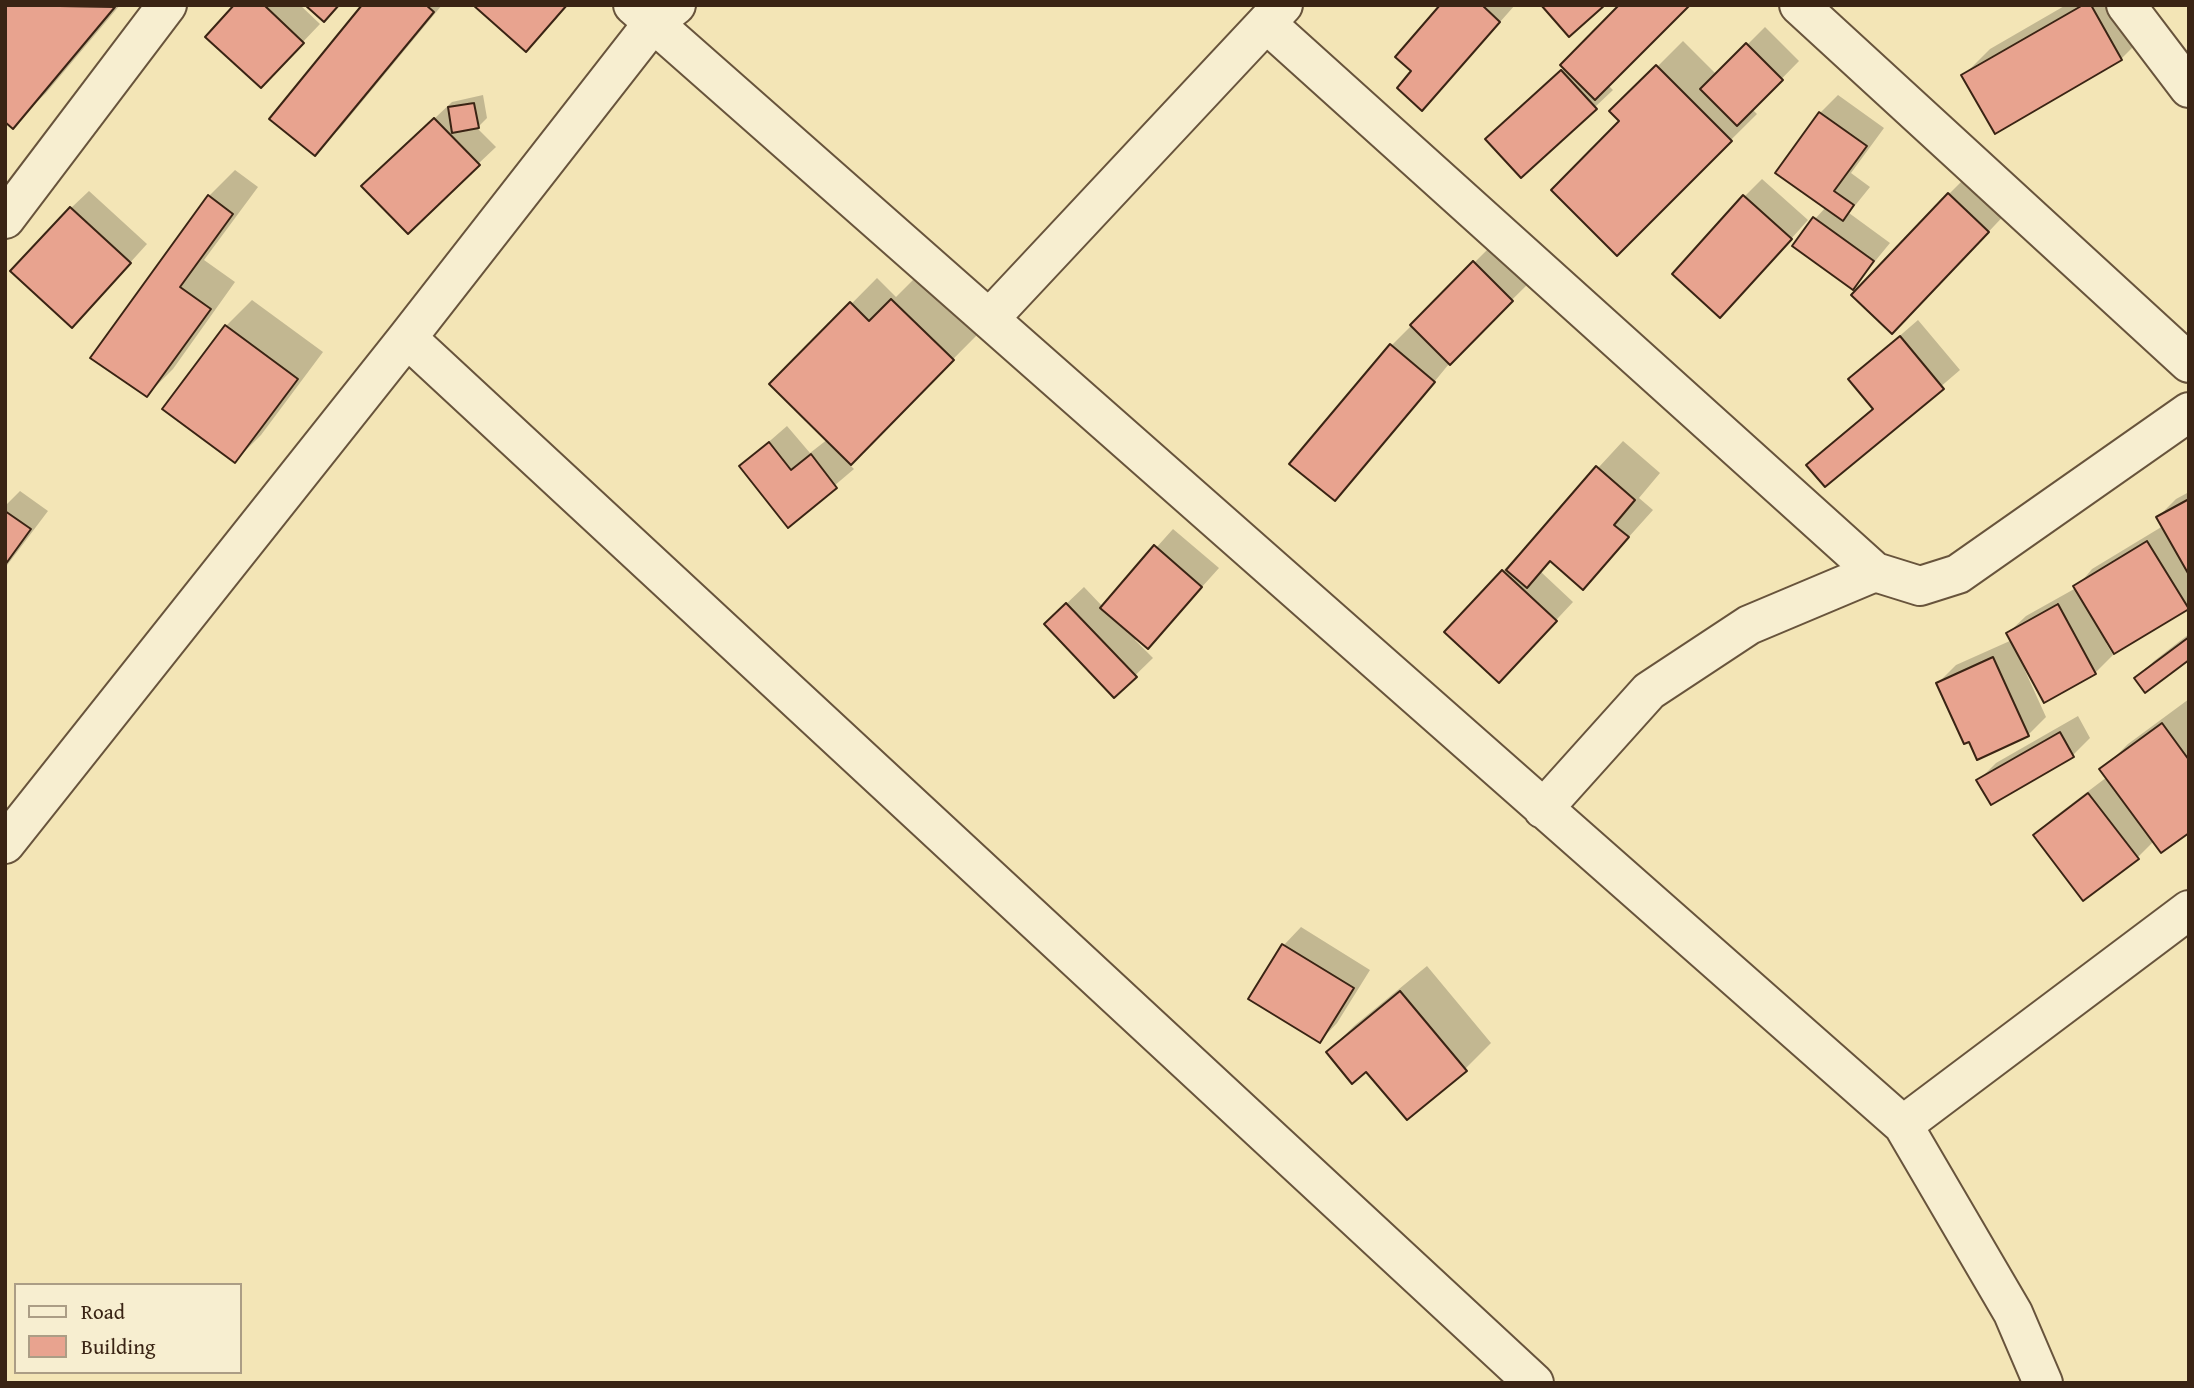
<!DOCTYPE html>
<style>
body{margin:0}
#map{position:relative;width:2194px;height:1388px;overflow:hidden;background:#f3e5b6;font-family:"Gentium Book Plus",serif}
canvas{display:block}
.frame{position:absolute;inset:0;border:7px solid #3a2414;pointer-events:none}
.legend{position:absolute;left:14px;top:1283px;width:228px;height:91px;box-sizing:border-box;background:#f7eed0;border:2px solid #ab9d85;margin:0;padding:9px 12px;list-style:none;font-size:21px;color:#3a2414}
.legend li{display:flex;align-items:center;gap:14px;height:35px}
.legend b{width:35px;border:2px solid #ab9d85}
</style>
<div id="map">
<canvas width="2194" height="1388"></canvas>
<div class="frame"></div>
<ul class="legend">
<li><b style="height:9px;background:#f7eed0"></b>Road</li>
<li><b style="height:19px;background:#e8a38f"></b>Building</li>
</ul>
</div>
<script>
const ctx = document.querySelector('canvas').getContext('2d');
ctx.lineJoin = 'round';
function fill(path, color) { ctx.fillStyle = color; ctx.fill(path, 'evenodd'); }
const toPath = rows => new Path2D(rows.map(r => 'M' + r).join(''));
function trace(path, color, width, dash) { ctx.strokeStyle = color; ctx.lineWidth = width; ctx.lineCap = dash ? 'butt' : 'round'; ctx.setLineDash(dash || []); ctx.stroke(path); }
fill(toPath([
 [5,5,120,5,46,93,12,126],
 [237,5,300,5,320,24,278,68],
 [364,5,442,5,341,127,315,153],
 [1443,5,1515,5,1439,91],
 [2066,5,2131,5,2147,33,2121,59,1964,75,1990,49],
 [1765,27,1799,61,1752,109,1757,114,1617,253,1621,121,1612,112,1683,41,1717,75],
 [1565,67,1608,85,1613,90,1595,107,1505,122],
 [483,95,487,118,477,128,496,147,478,164,381,169,452,102],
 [1838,95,1884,128,1851,173,1870,187,1849,213,1890,243,1853,288,1815,219,1826,207,1820,113],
 [1975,168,2014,205,1918,306,1949,194],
 [235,170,258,187,204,260,235,282,173,369,147,395,93,357,209,196],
 [1762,179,1808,220,1738,298,1744,197],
 [89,191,147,244,89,308,71,208],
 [1492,245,1530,282,1458,353,1360,472,1334,498,1391,346],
 [919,274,979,333,849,464,854,469,788,525,741,466,787,426,810,453,828,439,772,384,877,278,896,297],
 [252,300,323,352,261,435,235,461,226,326],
 [1918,320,1960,370,1826,485,1809,465,1873,408,1850,379],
 [1623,441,1660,473,1639,498,1653,510,1583,588,1552,561,1541,572,1573,602,1516,663,1503,571],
 [20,491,48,511,5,568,5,506],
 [2189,492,2189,606,2106,643,2113,655,2095,673,2022,664,2046,717,2028,735,1938,683,1956,665,2012,640,2008,633,2026,616,2076,588,2092,569,2163,526,2158,517,2176,499],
 [1173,529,1219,568,1148,647,1137,638,1135,640,1153,658,1114,696,1064,606,1084,587,1103,607],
 [2189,634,2189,657,2137,678,2154,661],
 [2189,699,2189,831,2154,841,2138,857,2035,835,2053,818,2107,777,2102,770,2128,744],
 [2078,716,2090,738,2073,755,1979,780,1996,763],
 [1301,927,1370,970,1337,1023,1320,1041,1251,999,1284,945],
 [1427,966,1491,1043,1465,1069,1367,1069,1328,1052,1354,1026]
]), '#0003');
const building = toPath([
 [5,5,115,7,13,129,5,122,5,5],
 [234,5,264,5,304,43,261,88,205,37,234,5],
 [305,5,339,5,324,22,305,5],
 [362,5,426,5,434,12,315,156,269,119,362,5],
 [473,5,567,5,526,52,473,5],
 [1440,5,1482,5,1500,22,1422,111,1397,88,1411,71,1395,57,1440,5],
 [1541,5,1605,5,1569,37,1541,5],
 [1619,5,1690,5,1595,100,1560,65,1619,5],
 [2083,5,2091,5,2122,60,1995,134,1961,75,2083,5],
 [1746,43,1783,80,1737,126,1700,89,1746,43],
 [1656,65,1732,141,1617,256,1551,190,1619,121,1609,111,1656,65],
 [1561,70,1597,109,1521,178,1485,139,1561,70],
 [474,103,479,128,452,133,448,107,474,103],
 [1819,112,1867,146,1834,191,1854,205,1843,221,1775,173,1819,112],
 [434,118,480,165,408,234,361,186,434,118],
 [1948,193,1989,232,1892,334,1851,295,1948,193],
 [208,195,233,214,180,287,211,309,147,397,90,358,208,195],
 [1743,195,1792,239,1720,318,1672,274,1743,195],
 [70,207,131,263,72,328,10,271,70,207],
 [1813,217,1874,261,1853,290,1792,246,1813,217],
 [1473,261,1513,301,1450,365,1410,325,1473,261],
 [891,299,954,360,851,465,769,384,850,302,869,321,891,299],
 [225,325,298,379,235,463,162,409,225,325],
 [1900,336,1944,389,1825,487,1806,465,1873,409,1848,379,1900,336],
 [1390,344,1435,382,1335,501,1289,464,1390,344],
 [769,442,791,470,811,454,837,488,788,528,739,466,769,442],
 [1596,466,1635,500,1614,525,1629,537,1583,590,1550,561,1527,588,1506,570,1596,466],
 [2189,499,2189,575,2156,517,2189,499],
 [5,511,31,529,5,565,5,511],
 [2147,541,2189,609,2114,654,2073,586,2147,541],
 [1154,545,1202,587,1148,649,1100,608,1154,545],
 [1502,570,1557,621,1499,683,1444,632,1502,570],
 [1066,603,1137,677,1114,698,1044,624,1066,603],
 [2058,604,2096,674,2044,703,2006,633,2058,604],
 [2189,637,2189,660,2145,693,2134,678,2189,637],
 [1993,657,2029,736,1977,760,1969,742,1964,744,1936,683,1993,657],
 [2162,723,2189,760,2189,833,2161,853,2099,769,2162,723],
 [2060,732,2074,757,1991,805,1976,780,2060,732],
 [2088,793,2139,859,2083,901,2033,835,2088,793],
 [1282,944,1354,988,1320,1043,1248,999,1282,944],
 [1400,991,1467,1071,1407,1120,1366,1072,1352,1084,1326,1052,1400,991]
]);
fill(building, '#e8a38f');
trace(building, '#3a2414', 2);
const minor = toPath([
 [633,5,1903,1125,2013,1313,2043,1383],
 [1799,5,2189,363],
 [2126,5,2189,88],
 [1267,24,1875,572,1920,586,1958,574,2189,412],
 [5,219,167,5],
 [989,319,1283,5],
 [407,338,1534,1383],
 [1543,809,1649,691,1749,625,1875,572],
 [5,844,407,338,653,23,676,5],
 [1903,1125,2189,910]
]);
trace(minor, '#68543c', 42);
trace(minor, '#f7eed0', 38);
</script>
